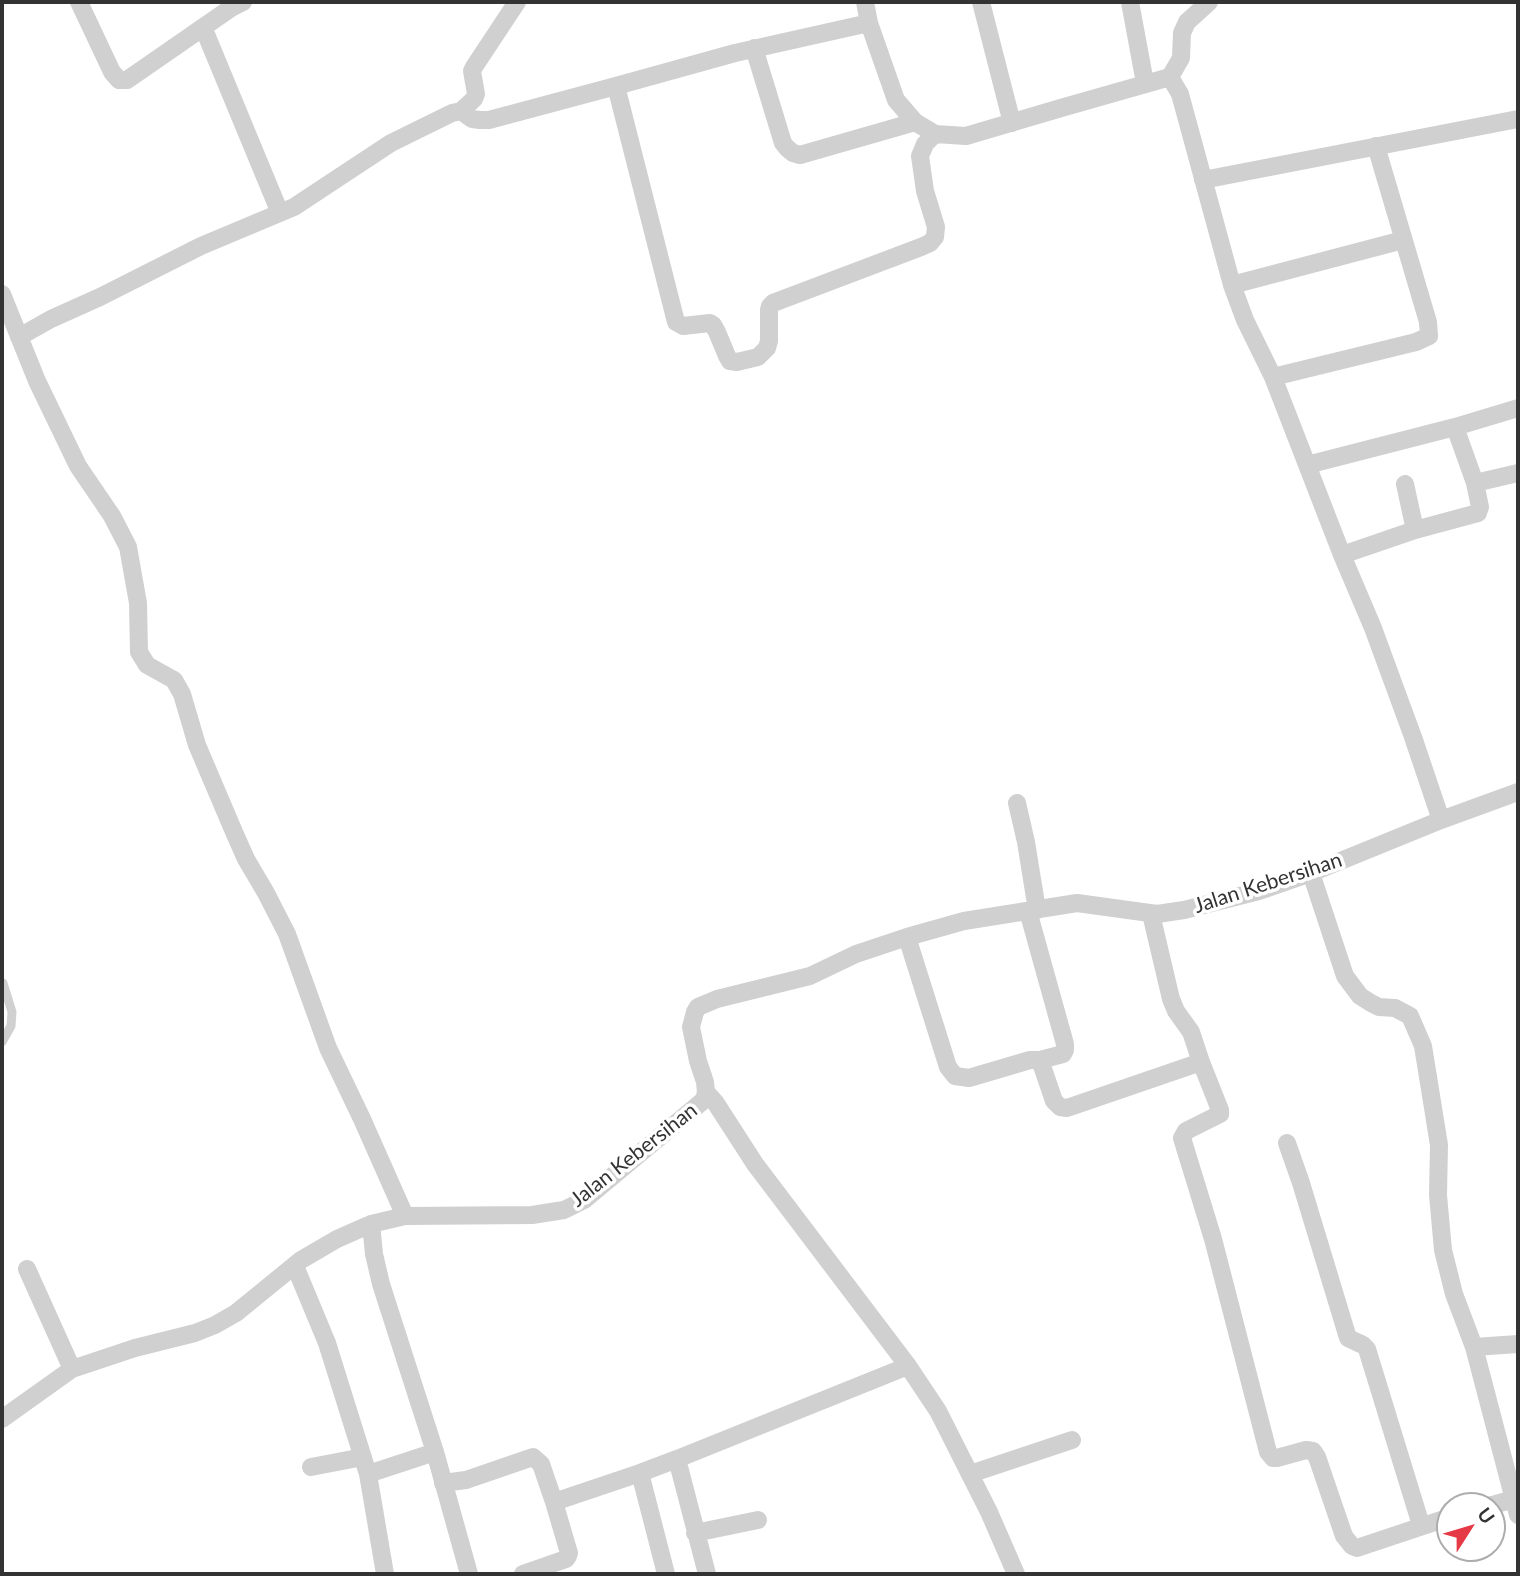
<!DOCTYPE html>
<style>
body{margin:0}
#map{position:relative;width:1520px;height:1576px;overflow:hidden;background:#fff;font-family:Lato,sans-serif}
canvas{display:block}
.frame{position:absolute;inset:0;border:4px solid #333;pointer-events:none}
.north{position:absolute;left:1436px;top:1492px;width:70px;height:70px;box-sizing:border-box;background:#fff;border:2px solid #adadad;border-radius:50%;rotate:53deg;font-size:19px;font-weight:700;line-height:28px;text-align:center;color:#333}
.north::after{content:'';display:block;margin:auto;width:24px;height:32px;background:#e63946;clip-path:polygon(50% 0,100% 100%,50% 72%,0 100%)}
</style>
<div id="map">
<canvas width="1520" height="1576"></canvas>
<div class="frame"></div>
<div class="north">U</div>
</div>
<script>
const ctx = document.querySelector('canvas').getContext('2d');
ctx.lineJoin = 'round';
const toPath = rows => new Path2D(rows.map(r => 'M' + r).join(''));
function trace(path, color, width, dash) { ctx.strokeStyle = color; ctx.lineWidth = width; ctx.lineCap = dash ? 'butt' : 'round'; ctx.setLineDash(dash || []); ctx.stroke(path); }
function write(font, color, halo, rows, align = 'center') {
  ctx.font = font + ' Lato,sans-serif'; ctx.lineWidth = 7; ctx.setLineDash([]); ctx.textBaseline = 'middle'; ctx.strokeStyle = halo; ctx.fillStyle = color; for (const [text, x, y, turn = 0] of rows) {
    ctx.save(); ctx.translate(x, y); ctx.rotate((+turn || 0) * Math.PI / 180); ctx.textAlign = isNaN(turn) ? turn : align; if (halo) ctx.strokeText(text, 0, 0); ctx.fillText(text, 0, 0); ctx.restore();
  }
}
trace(toPath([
 [2,1042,11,1026,12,1012,3,983]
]), '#d0d0d0', 9);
trace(toPath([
 [79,2,112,72,119,80,127,80,231,8,243,2],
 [865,2,869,23,896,100,915,122,935,134,966,136,1061,108,1170,77,1180,94,1232,285,1245,320,1273,377,1342,555,1373,628,1413,737,1441,820],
 [981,2,1012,123],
 [1130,2,1145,83],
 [203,27,280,213],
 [754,48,783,143,787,148,793,153,800,155,915,122],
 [1170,77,1181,58,1182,33,1187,22,1209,2],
 [616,86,676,322,683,326,710,323,713,325,717,332,727,356,730,361,737,362,758,357,767,348,769,341,769,310,770,306,773,303,921,247,930,243,935,237,936,227,925,191,920,156,925,144,935,134],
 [461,111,474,99,476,94,472,71,474,67,517,2],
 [1203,180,1518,119],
 [1232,285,1403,240],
 [2,294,37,381,78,466,112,516,128,547,138,603,139,652,147,665,174,680,182,694,197,745,234,832,246,859,266,893,287,934,328,1048,362,1119,405,1216],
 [19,337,51,319,100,297,201,246,294,207,391,143,452,113,461,111,472,119,480,120,489,120,616,86,735,53,869,23],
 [1273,377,1416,342,1429,336,1428,322,1376,146],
 [1307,465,1455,427,1518,408],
 [1475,483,1518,473],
 [1405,484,1415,530],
 [1342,555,1415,530,1478,513,1480,507,1475,483,1455,427],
 [1017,803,1026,842,1037,910],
 [1311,873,1345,976,1360,996,1371,1003,1379,1007,1395,1008,1410,1016,1423,1046,1439,1145,1438,1195,1443,1250,1454,1294,1474,1347,1518,1515],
 [1028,911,1065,1044,1065,1050,1063,1054,1040,1060],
 [1151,914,1171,999,1176,1011,1191,1032,1201,1062],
 [907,937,948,1067,955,1076,969,1078,1030,1060,1040,1060,1054,1101,1060,1107,1067,1108,1201,1062,1220,1110,1220,1114,1186,1131,1182,1138,1213,1239,1268,1452,1273,1458,1277,1458,1306,1450,1313,1451,1317,1457,1344,1536,1352,1546,1357,1548,1450,1517],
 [706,1092,715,1102,755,1164,908,1366,938,1411,989,1512,1016,1574],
 [1287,1143,1301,1183,1348,1338,1363,1345,1367,1349,1421,1525],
 [371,1224,374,1254,381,1284,435,1452,469,1574],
 [295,1266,327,1343,368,1474],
 [27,1269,72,1369],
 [1474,1347,1518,1344],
 [2,1419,72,1369,135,1348,195,1333,215,1325,236,1313,301,1260,337,1239,371,1224,405,1216,532,1215,564,1210,584,1200,704,1100,706,1092,705,1082,698,1061,691,1027,695,1012,698,1007,717,999,810,976,856,954,907,937,964,921,1077,903,1157,914,1184,910,1259,891,1311,873,1441,820,1518,792],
 [311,1467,363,1457],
 [640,1473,677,1459],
 [970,1474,1072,1440],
 [443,1483,466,1480,533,1457,541,1464,554,1502],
 [1489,1506,1514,1499],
 [695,1533,758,1520],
 [385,1574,368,1474,435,1452],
 [523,1574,566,1559,568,1556,569,1553,554,1502,640,1473,666,1574],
 [707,1574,677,1459,908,1366]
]), '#d0d0d0', 18);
write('21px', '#333', '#fff', [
 ["Jalan Kebersihan",1268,883,-18],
 ["Jalan Kebersihan",634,1155,-38]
]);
</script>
